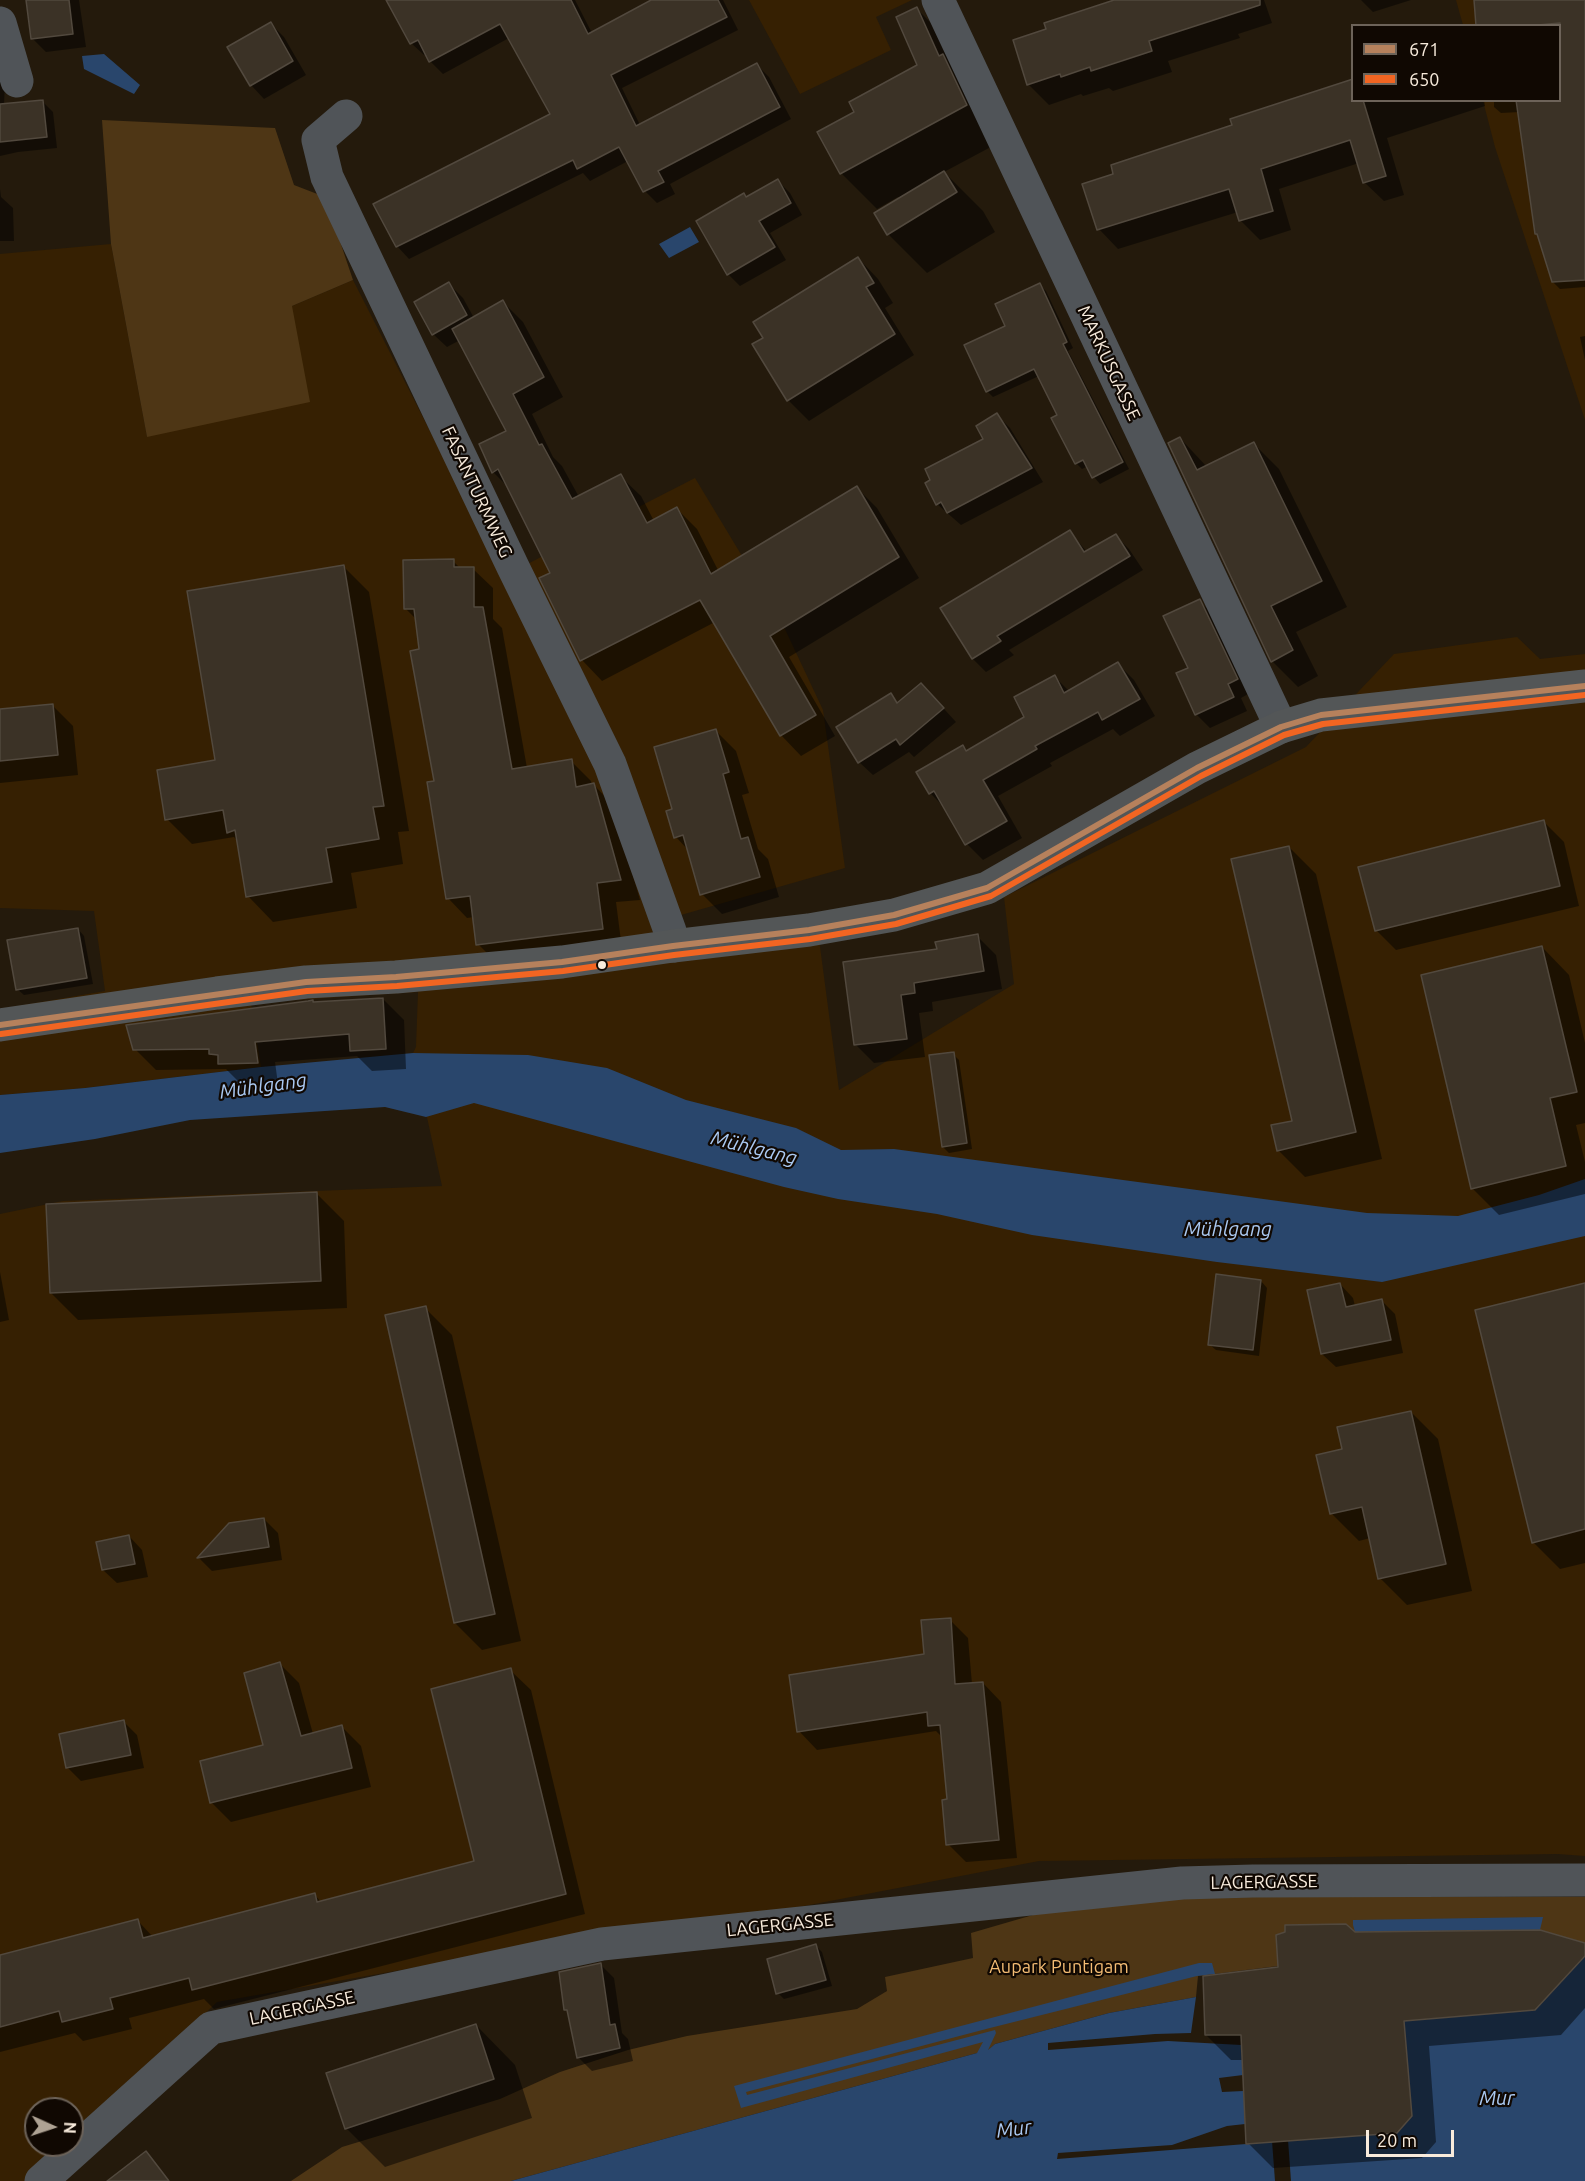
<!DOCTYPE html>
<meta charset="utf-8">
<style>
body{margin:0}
#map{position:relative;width:1585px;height:2181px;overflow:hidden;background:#241a0c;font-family:Ubuntu,sans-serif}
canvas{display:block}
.legend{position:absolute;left:1351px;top:24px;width:210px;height:78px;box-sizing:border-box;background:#100802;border:2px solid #6d6359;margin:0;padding:8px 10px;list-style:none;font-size:18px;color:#f8ebdc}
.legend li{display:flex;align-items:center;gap:12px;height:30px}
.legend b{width:30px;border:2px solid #6d6359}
.north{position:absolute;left:24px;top:2097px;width:60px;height:60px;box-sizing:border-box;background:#100802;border:2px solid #6d6359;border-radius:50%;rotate:93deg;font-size:16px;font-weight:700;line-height:24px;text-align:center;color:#f8ebdc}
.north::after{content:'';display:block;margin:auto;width:21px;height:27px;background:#aea293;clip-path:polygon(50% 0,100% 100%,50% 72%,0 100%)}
.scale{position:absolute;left:1366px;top:2130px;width:88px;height:27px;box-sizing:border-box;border:3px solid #f8ebdc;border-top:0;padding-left:8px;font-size:18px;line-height:21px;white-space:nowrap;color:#f8ebdc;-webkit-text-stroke:4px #100802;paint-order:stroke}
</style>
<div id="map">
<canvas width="1585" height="2181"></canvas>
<ul class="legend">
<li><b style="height:8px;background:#b6815c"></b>671</li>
<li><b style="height:8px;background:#f26522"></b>650</li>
</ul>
<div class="north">N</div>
<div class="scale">20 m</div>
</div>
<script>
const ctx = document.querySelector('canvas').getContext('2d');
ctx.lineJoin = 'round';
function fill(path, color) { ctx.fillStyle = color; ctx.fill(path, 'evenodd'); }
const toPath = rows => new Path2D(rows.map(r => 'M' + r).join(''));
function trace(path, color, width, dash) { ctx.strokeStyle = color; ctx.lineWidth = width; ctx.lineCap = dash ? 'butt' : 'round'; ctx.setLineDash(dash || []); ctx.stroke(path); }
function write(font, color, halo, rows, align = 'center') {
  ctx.font = font + ' Ubuntu,sans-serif'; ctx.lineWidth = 4.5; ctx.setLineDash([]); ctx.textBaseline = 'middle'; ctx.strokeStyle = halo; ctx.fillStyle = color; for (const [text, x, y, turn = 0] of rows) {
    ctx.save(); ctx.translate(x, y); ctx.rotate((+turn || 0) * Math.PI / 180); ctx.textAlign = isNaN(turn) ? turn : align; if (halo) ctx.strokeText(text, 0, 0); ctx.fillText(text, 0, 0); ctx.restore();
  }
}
fill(toPath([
 [749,0,912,0,876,17,891,50,800,94],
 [1456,0,1585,0,1585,420,1495,147,1483,101,1560,100,1560,26,1463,25],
 [111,244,147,437,292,306,353,280,460,490,502,577,695,478,742,556,857,486,899,557,784,627,823,710,845,868,681,915,673,946,817,924,839,1090,1014,984,1004,897,1306,747,1394,654,1517,637,1540,659,1585,654,1585,1856,1558,1854,1039,1861,804,1906,585,1938,217,2002,72,2143,72,2109,36,2109,36,2145,70,2145,32,2181,0,2181,0,1214,63,1201,442,1186,413,1053,416,1047,418,992,251,1003,261,1067,85,1088,0,1095,0,1009,105,991,94,911,0,908,0,254]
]), '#362002');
fill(toPath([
 [102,120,275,128,294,185,325,197,353,280,292,306,310,402,147,437,111,244],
 [1185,1896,1585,1897,1585,1943,1540,1930,1355,1932,1346,1924,1286,1925,1285,1932,1276,1935,1278,1966,1198,1976,1196,1997,1109,2013,995,2044,985,2053,977,2053,511,2181,291,2181,342,2147,500,2099,560,2072,628,2050,687,2036,857,2009,887,1991,885,1977,973,1958,971,1933,1057,1908]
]), '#4e3615');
fill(toPath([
 [104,54,140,85,134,94,84,69,82,56],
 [690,227,699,242,669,258,659,244],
 [413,1053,528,1055,607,1068,686,1100,796,1128,841,1150,894,1149,1367,1213,1458,1216,1539,1195,1585,1179,1585,1236,1382,1282,1217,1262,1032,1235,937,1214,838,1199,784,1187,474,1103,426,1117,385,1107,190,1120,95,1139,0,1153,0,1095,85,1088,261,1067],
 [1543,1917,1540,1930,1355,1932,1353,1925,1353,1920],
 [1585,1956,1585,2181,511,2181,977,2053,983,2042,741,2108,734,2086,1199,1963,1212,1963,1215,1974,1197,1976,990,2028,746,2092,747,2095,995,2030,996,2033,988,2050,995,2044,1109,2013,1196,1997,1191,2033,1155,2034,1048,2043,1048,2050,1168,2041,1241,2045,1241,2035,1535,2010],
 [1243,2075,1243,2091,1222,2092,1219,2078],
 [1245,2124,1246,2144,1057,2159,1058,2153,1172,2145,1227,2126]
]), '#29466c');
fill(toPath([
 [1288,2140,1291,2181,1275,2181,1272,2141]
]), '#241a0c');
fill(toPath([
 [27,0,79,0,86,47,46,52,32,38],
 [388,0,575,0,592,33,654,0,723,0,738,30,622,88,640,125,757,65,769,77,791,119,670,184,675,194,657,203,645,191,628,161,590,181,583,173,409,259,397,246,552,114,509,38,443,74,430,61,427,54,424,55,411,43],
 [1120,0,1264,0,1272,23,1238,34,1240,38,1168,61,1172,72,1113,91,1109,88,1083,96,1081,94,1049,105,1028,84,1048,30],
 [1361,0,1411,0,1373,12],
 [1476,0,1585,0,1585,287,1560,289,1553,282,1520,112,1501,113,1494,107,1494,100,1560,100,1560,26,1477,26],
 [917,9,953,45,1002,141,944,172,983,211,995,232,927,273,888,234,900,199,898,197,877,209,841,173,856,112,919,66],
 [271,24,284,37,306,75,264,99,251,85],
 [0,66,5,82,4,105,42,101,53,112,57,148,18,152,0,156],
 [1352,77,1352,100,1484,100,1485,106,1387,138,1404,195,1384,201,1364,182,1359,163,1279,189,1291,230,1260,240,1240,220,1238,212,1118,249,1099,229,1115,175,1352,81,1351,78],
 [778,181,790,193,802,215,770,233,786,260,740,286,728,274,698,221,747,198],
 [0,189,1,197,13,208,14,241,0,241],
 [858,258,878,279,893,303,885,308,914,355,809,421,788,400,765,339],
 [449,284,463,298,474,318,503,302,523,322,563,397,532,414,553,457,562,466,579,497,620,476,641,496,654,521,677,509,697,529,719,572,857,488,877,508,919,578,789,657,835,736,801,756,781,735,715,622,602,681,582,660,541,579,552,573,510,489,493,472,508,431,460,340,447,347,433,334],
 [1040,285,1046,291,1073,348,1068,351,1129,469,1100,484,1094,477,1088,466,1082,469,1076,463,1059,415,1039,376,993,397,987,391,1007,327],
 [1585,336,1585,360,1580,337],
 [997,415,1010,428,1043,482,961,525,937,504,986,439],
 [1180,438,1207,467,1254,444,1279,469,1347,607,1296,632,1318,676,1298,687,1272,661],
 [1070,532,1087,552,1116,536,1129,549,1143,570,1009,650,1014,655,986,672,973,659,942,609],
 [453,561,461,569,473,569,493,588,493,619,502,628,527,768,571,761,591,781,592,785,594,785,613,805,640,900,616,902,622,949,498,964,478,944,474,917,467,918,448,898,417,620,405,608],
 [344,567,369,592,409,831,398,832,403,864,351,873,357,908,273,922,248,896,238,842,234,837,192,844,167,819,216,761],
 [1199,601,1213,614,1250,693,1241,698,1247,711,1210,728,1196,714,1190,668],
 [1118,664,1134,680,1155,716,1120,736,1113,729,1050,763,1052,766,998,796,1022,838,983,860,967,844,946,809,930,793,963,747,968,752,1026,717,1055,677,1070,692],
 [891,695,899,704,934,698,956,722,914,757,909,752,873,775,859,762],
 [52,705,73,726,78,775,0,783,0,711],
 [716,731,736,751,749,793,742,795,758,849,768,859,779,897,722,914,702,894,689,851,676,837,674,810],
 [1544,822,1564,842,1579,906,1396,950,1376,930],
 [1289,847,1316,874,1382,1159,1305,1177,1278,1150,1293,1122],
 [78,929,84,936,93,984,24,995,17,989],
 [977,936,996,955,1002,989,932,1002,933,1011,919,1013,925,1057,874,1063,856,1045,938,951],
 [1542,947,1569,975,1585,1043,1585,1123,1576,1125,1585,1162,1585,1194,1499,1215,1472,1188],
 [383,999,404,1020,406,1069,372,1071,357,1056,275,1062,278,1084,241,1084,226,1069,156,1070,135,1049,314,1004],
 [953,1054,959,1060,972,1149,949,1153,943,1147],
 [317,1194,344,1221,347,1308,78,1320,51,1293],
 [0,1272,9,1320,0,1322],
 [1261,1281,1267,1288,1259,1356,1216,1350,1209,1344],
 [1340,1284,1353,1298,1355,1306,1382,1301,1395,1314,1403,1353,1336,1367,1322,1354],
 [1585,1284,1585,1563,1560,1569,1533,1542],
 [425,1308,452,1335,521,1641,482,1650,455,1623],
 [1411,1412,1438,1439,1472,1591,1407,1605,1380,1578,1370,1538,1359,1541,1332,1514,1318,1456,1344,1450],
 [264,1519,278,1533,282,1560,212,1571,199,1558,230,1525],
 [129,1536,142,1550,148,1577,117,1583,103,1570],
 [950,1620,968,1638,972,1684,983,1683,1001,1702,1017,1858,966,1862,948,1844,949,1801,943,1738,936,1731,817,1750,799,1731,925,1655],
 [280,1664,299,1683,313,1734,342,1727,361,1746,371,1787,231,1822,211,1802,265,1746],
 [510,1670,531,1690,585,1914,214,2009,204,1999,129,2018,132,2029,83,2041,75,2033,0,2052,0,1956,138,1921,153,1937,314,1894,322,1903,476,1862],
 [124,1722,137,1735,144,1768,81,1781,67,1767],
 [1354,1933,1585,1944,1585,2008,1561,2035,1429,2046,1436,2142,1422,2158,1273,2168,1248,2143,1244,2060,1231,2060,1206,2035,1280,1968],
 [816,1946,822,1952,832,1986,784,1999,778,1993],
 [601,1965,614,1978,622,2033,628,2039,633,2061,592,2071,578,2057,569,2013,565,2009],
 [476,2025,515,2065,532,2118,385,2167,346,2128],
 [146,2153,170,2181,116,2181]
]), '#0007');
const building = toPath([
 [26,0,69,0,73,34,31,39,26,0],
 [386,0,571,0,588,34,651,0,718,0,727,17,611,75,636,126,757,63,780,107,658,171,664,182,643,192,619,147,577,169,573,160,396,247,373,204,550,114,500,24,429,62,418,40,410,44,386,0],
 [1114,0,1260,0,1260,5,1149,41,1152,51,1091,71,1090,67,1061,77,1060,74,1027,85,1013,40,1046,29,1044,23,1114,0],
 [1474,0,1585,0,1585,280,1552,282,1537,234,1535,234,1516,100,1560,100,1560,23,1527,26,1476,26,1474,0],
 [917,7,939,56,943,54,967,105,840,174,817,132,854,112,849,102,917,65,896,17,917,7],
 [271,22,293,61,250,86,227,47,271,22],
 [1353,79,1353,100,1363,100,1386,176,1363,183,1350,140,1261,169,1273,211,1239,221,1229,189,1097,230,1082,184,1113,174,1111,165,1232,125,1230,119,1353,79],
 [43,100,47,137,0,142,0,104,43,100],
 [944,171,957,192,887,235,874,213,944,171],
 [778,179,791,203,759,221,775,247,727,275,696,221,744,193,746,197,778,179],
 [858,257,874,283,866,287,895,334,787,401,752,344,763,338,753,322,858,257],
 [449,282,467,315,432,335,414,302,449,282],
 [1040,283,1067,342,1063,344,1123,462,1092,478,1083,460,1075,464,1051,418,1057,415,1034,369,986,392,964,345,1005,326,995,304,1040,283],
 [503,300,544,377,513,394,539,445,542,444,572,499,621,474,647,523,677,507,711,574,857,486,899,557,770,636,816,715,780,736,700,600,580,661,539,578,550,573,498,469,492,473,479,444,506,431,452,329,503,300],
 [997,413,1032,468,947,513,941,502,936,505,925,483,930,480,925,469,983,439,976,426,997,413],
 [1180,437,1197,470,1254,442,1322,581,1271,606,1293,650,1271,662,1168,443,1180,437],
 [1070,530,1084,552,1116,534,1130,556,997,636,1001,641,972,659,940,608,1070,530],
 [454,559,454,567,474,567,474,607,483,607,512,769,572,759,576,787,594,783,621,880,597,883,603,929,476,945,470,896,446,899,427,782,434,781,410,651,419,649,414,609,404,609,403,560,454,559],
 [344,565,384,806,373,807,379,839,326,848,332,882,246,897,235,830,227,833,223,810,165,820,157,770,215,760,187,591,344,565],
 [1200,599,1238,679,1228,684,1234,697,1195,715,1176,673,1188,668,1163,616,1200,599],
 [1118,662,1140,699,1102,720,1098,712,1035,746,1037,749,983,780,1007,821,965,845,934,791,929,794,916,772,963,745,966,751,1024,717,1014,697,1055,675,1064,693,1118,662],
 [921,683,944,708,900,745,896,739,858,763,836,727,891,693,897,703,921,683],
 [53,704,58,755,0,761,0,709,53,704],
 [716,729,729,772,723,774,741,839,748,837,760,877,700,895,683,835,674,838,666,811,672,809,654,747,716,729],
 [1544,820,1560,886,1375,931,1358,867,1544,820],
 [1289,846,1356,1132,1277,1151,1271,1125,1292,1121,1231,859,1289,846],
 [78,928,87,978,16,990,7,940,78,928],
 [978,934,984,971,914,983,915,993,901,995,907,1039,854,1045,843,962,937,949,935,942,978,934],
 [1542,946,1577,1092,1550,1098,1566,1166,1471,1189,1421,975,1542,946],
 [383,998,386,1049,350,1051,349,1034,255,1042,258,1063,218,1064,218,1055,209,1054,209,1049,133,1050,126,1025,308,1001,313,1000,313,1002,383,998],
 [954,1052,967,1143,942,1147,929,1055,954,1052],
 [317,1192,321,1281,50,1293,46,1204,317,1192],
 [1216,1274,1261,1280,1253,1350,1208,1345,1216,1274],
 [1340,1283,1346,1307,1382,1299,1391,1340,1321,1354,1307,1290,1340,1283],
 [1585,1283,1585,1529,1532,1543,1475,1310,1585,1283],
 [426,1306,495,1614,454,1623,385,1315,426,1306],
 [1411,1411,1446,1564,1378,1579,1362,1507,1330,1514,1316,1455,1342,1449,1337,1427,1411,1411],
 [264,1518,269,1547,197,1558,229,1523,264,1518],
 [129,1535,135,1564,102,1570,96,1542,129,1535],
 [951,1618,955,1684,983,1682,999,1840,946,1845,942,1800,947,1799,940,1725,928,1726,927,1712,797,1732,789,1675,924,1654,921,1620,951,1618],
 [280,1662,301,1736,342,1725,352,1768,210,1803,200,1761,263,1745,244,1673,280,1662],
 [511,1668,566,1894,192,1990,189,1978,110,1998,113,2009,62,2022,59,2011,0,2027,0,1955,138,1919,143,1938,315,1893,317,1902,474,1861,431,1689,511,1668],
 [124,1720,131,1755,66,1768,59,1734,124,1720],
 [1346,1924,1355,1932,1540,1930,1585,1943,1585,1956,1535,2010,1404,2021,1412,2116,1397,2133,1246,2144,1241,2035,1205,2035,1203,1976,1278,1967,1276,1935,1285,1932,1285,1925,1346,1924],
 [816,1944,826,1980,776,1994,767,1959,816,1944],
 [601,1963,610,2025,615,2024,620,2048,577,2058,567,2010,564,2010,559,1972,601,1963],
 [476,2024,494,2079,345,2129,326,2073,476,2024],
 [146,2151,169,2181,107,2181,146,2151]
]);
fill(building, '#3b3226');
trace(building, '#52493e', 1.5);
trace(toPath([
 [938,0,1281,727],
 [0,23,17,81],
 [346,116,318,140,327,177,513,567,610,764,670,931,673,946],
 [41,2181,211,2028,602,1944,1182,1883,1253,1881,1585,1880]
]), '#505458', 33);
trace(toPath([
 [0,1025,217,993,306,982,396,977,562,962,673,946,809,930,894,915,987,888,1197,768,1281,727,1321,715,1585,686]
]), '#535657', 33);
trace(toPath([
 [0,1025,306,982,396,977,562,962,673,946,809,930,894,915,987,888,1197,768,1281,727,1321,715,1585,686]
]), '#b6815c', 6);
trace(toPath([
 [1,1034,307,991,397,986,563,971,674,955,810,939,896,924,991,896,1201,776,1284,735,1323,724,1585,695]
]), '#f26522', 6);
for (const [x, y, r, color] of [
 [602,965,5,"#f8ebdc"]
]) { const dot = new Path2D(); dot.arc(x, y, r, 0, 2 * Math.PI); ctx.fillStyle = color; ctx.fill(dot); trace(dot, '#100802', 2); }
write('18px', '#f8ebdc', '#100802', [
 ["MARKUSGASSE",1109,363,65],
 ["FASANTURMWEG",477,492,65],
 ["LAGERGASSE",1264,1882,-1],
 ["LAGERGASSE",780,1925,-6],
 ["LAGERGASSE",302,2008,-12]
]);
write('18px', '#f5bd74', '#100802', [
 ["Aupark Puntigam",1059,1967]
]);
write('italic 20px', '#aac9f2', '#100802', [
 ["Mühlgang",263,1086,-8],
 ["Mühlgang",754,1148,14],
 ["Mühlgang",1228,1229],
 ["Mur",1497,2098],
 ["Mur",1014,2129,-7]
]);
</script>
